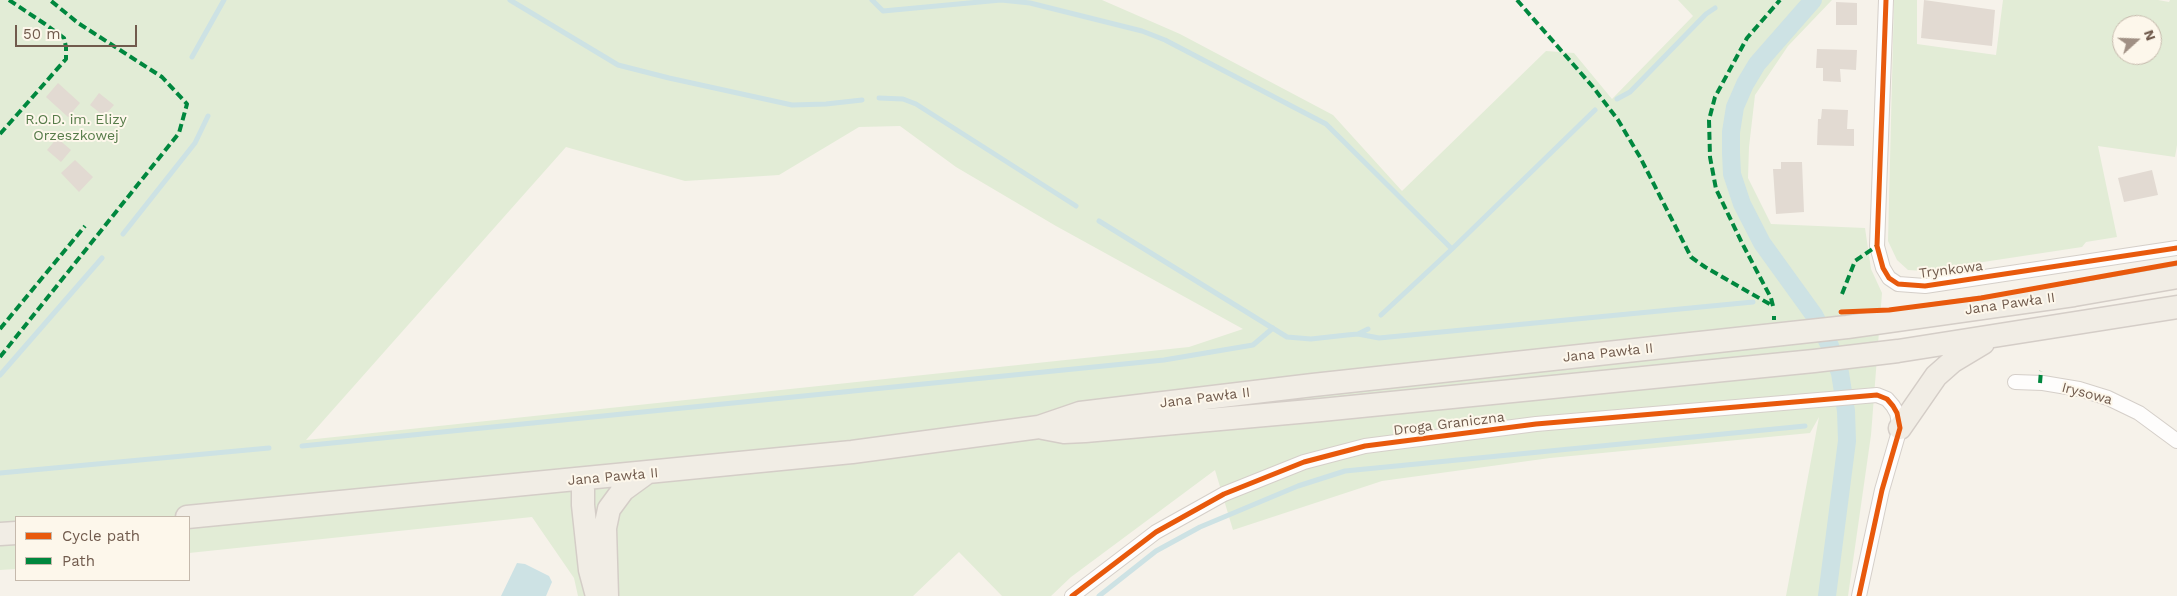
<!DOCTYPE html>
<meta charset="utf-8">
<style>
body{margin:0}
#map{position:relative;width:2177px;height:596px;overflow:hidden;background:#f6f2ea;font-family:"Work Sans",sans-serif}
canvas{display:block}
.legend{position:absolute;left:15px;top:516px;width:175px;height:65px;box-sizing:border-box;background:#fdf7eb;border:1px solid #c5b9ac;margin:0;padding:6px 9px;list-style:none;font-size:15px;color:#715b4d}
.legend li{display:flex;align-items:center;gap:10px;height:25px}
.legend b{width:25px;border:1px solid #c5b9ac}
.north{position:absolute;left:2112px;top:15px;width:50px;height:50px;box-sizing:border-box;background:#fdf7eb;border:1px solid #c5b9ac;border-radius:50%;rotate:70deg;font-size:14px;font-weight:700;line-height:20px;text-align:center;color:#715b4d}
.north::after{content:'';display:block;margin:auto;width:18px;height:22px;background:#a09084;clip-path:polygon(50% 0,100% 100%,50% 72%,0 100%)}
.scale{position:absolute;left:15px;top:25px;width:122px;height:22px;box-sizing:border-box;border:2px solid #715b4d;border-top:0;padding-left:6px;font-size:15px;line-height:18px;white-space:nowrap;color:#715b4d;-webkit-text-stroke:4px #fdf7eb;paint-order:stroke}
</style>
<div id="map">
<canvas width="2177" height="596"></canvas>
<ul class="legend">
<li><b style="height:6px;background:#e8590c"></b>Cycle path</li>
<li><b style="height:6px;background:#00873e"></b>Path</li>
</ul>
<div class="north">N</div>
<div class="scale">50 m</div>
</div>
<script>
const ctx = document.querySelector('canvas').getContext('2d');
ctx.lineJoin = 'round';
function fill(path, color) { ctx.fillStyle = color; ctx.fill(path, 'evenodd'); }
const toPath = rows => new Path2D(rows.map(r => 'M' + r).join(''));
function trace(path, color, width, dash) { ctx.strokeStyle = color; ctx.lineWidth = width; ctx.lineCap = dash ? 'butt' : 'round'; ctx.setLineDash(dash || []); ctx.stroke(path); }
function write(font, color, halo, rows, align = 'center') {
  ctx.font = font + ' "Work Sans",sans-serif'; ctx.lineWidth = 4; ctx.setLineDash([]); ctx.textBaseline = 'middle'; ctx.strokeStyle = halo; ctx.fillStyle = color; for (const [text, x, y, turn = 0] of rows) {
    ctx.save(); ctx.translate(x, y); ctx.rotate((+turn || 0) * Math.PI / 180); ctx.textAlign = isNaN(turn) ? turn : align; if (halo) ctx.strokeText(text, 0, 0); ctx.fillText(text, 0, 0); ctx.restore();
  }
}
fill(toPath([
 [0,0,1102,0,1180,34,1333,115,1402,191,1546,51,1574,53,1612,99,1693,16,1678,0,1832,0,1788,46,1755,95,1749,147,1748,178,1771,224,1865,228,1871,269,1882,293,1871,435,1848,596,1786,596,1819,417,1810,433,1550,458,1382,481,1233,530,1215,470,1071,577,1051,596,1002,596,959,552,913,596,578,596,574,578,532,517,189,553,189,517,16,517,16,569,0,570],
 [900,126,956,167,1056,226,1243,329,1189,347,306,440,566,147,685,181,779,175,859,127],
 [1894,0,1917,0,1917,44,1996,55,2003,0,2158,0,2169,2,2170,0,2177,0,2177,145,2175,157,2098,146,2117,237,2086,242,2082,247,1924,271,1908,270,1897,260,1888,241],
 [2122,25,2152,25,2152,55,2122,55]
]), '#e2ecd6');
fill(toPath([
 [517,563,525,564,549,576,552,582,546,596,501,596]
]), '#cde2e4');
trace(toPath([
 [510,0,618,65,669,78,792,105,826,104,862,100],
 [872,0,883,11,1001,0,1030,3,1142,31,1165,40,1326,124,1452,249,1595,110],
 [192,57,224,0],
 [879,98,903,99,916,104,1076,206],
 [1617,99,1630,92,1706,14,1715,8],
 [1099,221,1287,337,1311,339,1347,335,1358,334,1368,329],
 [123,234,195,143,208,116],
 [1381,315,1452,249],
 [1358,334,1379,338,1753,302],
 [0,375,102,258],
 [302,446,1164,360,1253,345,1273,328],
 [0,473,269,448],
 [1099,596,1156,551,1200,527,1298,486,1345,471,1805,426]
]), '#cde2e4', 5);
trace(toPath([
 [1813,0,1757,64,1745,84,1735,107,1731,132,1731,153,1732,174,1742,204,1762,243,1814,315,1830,346,1840,373,1846,411,1847,441,1827,596]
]), '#cde2e4', 18);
fill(toPath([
 [1924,0,1995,10,1992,46,1921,38],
 [1836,2,1857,3,1857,25,1836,25],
 [1817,49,1857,50,1856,70,1840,69,1841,82,1823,81,1823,68,1816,68],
 [58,83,80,103,68,117,46,97],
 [99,93,114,105,104,116,90,105],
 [1822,109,1848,110,1847,129,1854,129,1854,146,1817,145,1818,119,1821,119],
 [57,138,71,150,61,162,47,150],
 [75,160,93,177,79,192,61,173],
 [1781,162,1802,162,1804,212,1776,214,1773,169,1781,169],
 [2152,170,2158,195,2124,202,2118,178]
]), '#e2dad2');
const street = toPath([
 [1886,0,1877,246,1883,268,1889,278,1898,284,1925,286,2177,248],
 [2015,382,2043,383,2079,389,2108,398,2139,413,2177,441],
 [1072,596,1156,532,1224,494,1304,462,1365,446,1536,424,1877,395,1887,399,1893,406,1897,413,1900,428,1882,490,1859,596]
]);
const primary = toPath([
 [1043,428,1064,432,1085,431,1321,410,1814,361,1898,351,2177,307],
 [1900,428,1936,376,1953,361,1983,343],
 [583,479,583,505,590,570,597,596],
 [187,517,852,452,1039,427,1080,413,1313,385,1847,327,2074,295,2177,277],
 [0,534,16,533],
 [607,596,605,528,609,509,623,490,645,474]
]);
trace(street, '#d5cfc9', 16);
trace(primary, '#d4cdc7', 25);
trace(street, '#fefdfc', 14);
trace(primary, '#f1ede5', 22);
trace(toPath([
 [1517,0,1593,87,1618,120,1640,157,1691,257,1705,267,1773,306],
 [0,134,66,59,66,47,64,38,45,24,9,0],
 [1842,294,1855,261,1877,246],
 [1773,306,1771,298,1742,243,1716,189,1710,157,1709,120,1715,97,1747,38,1780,0],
 [1774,316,1774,320],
 [0,329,85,226],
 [0,357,179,133,187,104,162,77,78,23,50,0],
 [2040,383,2041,371]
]), '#00873e', 4, [8, 4]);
trace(toPath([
 [1886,0,1877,246,1883,268,1889,278,1898,284,1925,286,2177,248],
 [1841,312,1889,310,1981,298,2177,263],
 [1072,596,1156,532,1224,494,1304,462,1365,446,1536,424,1877,395,1887,399,1893,406,1897,413,1900,428,1882,490,1859,596]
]), '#e8590c', 5);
write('14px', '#567b49', '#fdf7eb', [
 ["R.O.D. im. Elizy",76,120],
 ["Orzeszkowej",76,136]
]);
write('14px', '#715b4d', '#fdf7eb', [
 ["Trynkowa",1951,270,-7],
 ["Jana Pawła II",2010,304,-8],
 ["Jana Pawła II",1608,353,-6],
 ["Irysowa",2087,394,15],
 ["Jana Pawła II",1205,398,-7],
 ["Droga Graniczna",1449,424,-7],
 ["Jana Pawła II",613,477,-5]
]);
</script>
